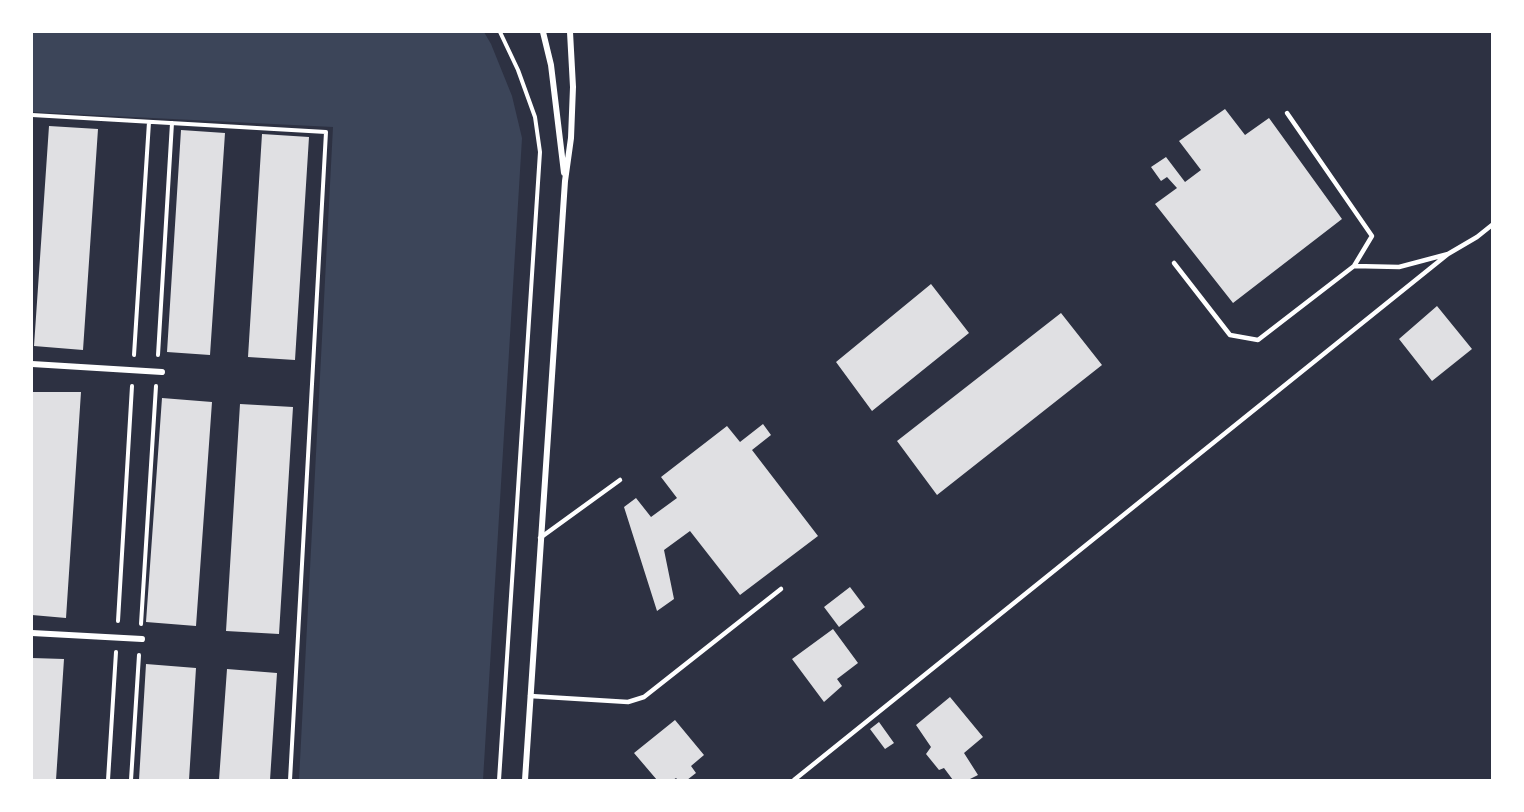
<!DOCTYPE html>
<style>
body{margin:0}
#map{position:relative;width:1524px;height:812px;overflow:hidden;background:#2d3142;font-family:"Roboto Serif",serif}
canvas{display:block}
.frame{position:absolute;inset:0;border:33px solid #fff;pointer-events:none}
</style>
<div id="map">
<canvas width="1524" height="812"></canvas>
<div class="frame"></div>
</div>
<script>
const ctx = document.querySelector('canvas').getContext('2d');
ctx.lineJoin = 'round';
function fill(path, color) { ctx.fillStyle = color; ctx.fill(path, 'evenodd'); }
const toPath = rows => new Path2D(rows.map(r => 'M' + r).join(''));
function trace(path, color, width, dash) { ctx.strokeStyle = color; ctx.lineWidth = width; ctx.lineCap = dash ? 'butt' : 'round'; ctx.setLineDash(dash || []); ctx.stroke(path); }
fill(toPath([
 [32,32,484,32,491,44,512,96,522,138,483,780,299,780,333,127,32,112]
]), '#3c4559');
fill(toPath([
 [1225,109,1245,135,1269,118,1342,219,1233,303,1155,204,1177,188,1167,177,1161,181,1151,167,1166,157,1185,182,1201,170,1179,141],
 [49,126,98,129,83,350,34,346],
 [181,130,225,133,210,355,167,352],
 [262,134,309,137,295,360,248,357],
 [931,284,969,333,872,411,836,362],
 [1437,306,1472,349,1432,381,1399,339],
 [1061,313,1102,365,937,495,897,441],
 [32,392,81,392,66,618,32,615],
 [162,398,212,402,196,626,146,622],
 [240,404,293,407,279,634,226,631],
 [763,424,771,435,752,450,818,536,740,595,690,531,664,550,674,599,657,611,624,507,636,498,651,517,677,498,661,477,727,426,740,442],
 [850,587,865,607,839,627,824,607],
 [833,629,858,663,837,679,842,686,824,702,792,659],
 [32,658,64,659,56,780,32,780],
 [146,664,196,668,189,780,139,780],
 [227,669,277,673,270,780,219,780],
 [950,697,983,737,964,753,978,775,968,780,953,780,944,768,939,770,926,754,931,747,916,725],
 [675,720,704,755,691,766,696,773,687,780,678,780,676,778,673,780,657,780,634,753],
 [879,722,894,743,885,749,870,729]
]), '#e0e0e3');
trace(toPath([
 [32,115,326,132,290,780],
 [134,355,149,122],
 [158,355,172,123],
 [118,621,132,386],
 [141,624,156,386],
 [108,780,116,652],
 [131,780,139,655],
 [499,780,540,152,535,117,518,70,500,32]
]), '#fff', 4);
trace(toPath([
 [1287,113,1372,236,1354,266],
 [1174,263,1230,335,1258,340,1354,266,1399,267,1448,254,1477,237,1492,225],
 [540,538,620,480],
 [530,696,628,702,644,697,781,589],
 [794,780,1448,254]
]), '#fff', 4.5);
trace(toPath([
 [543,32,551,65,564,173],
 [32,364,162,372],
 [32,633,142,639],
 [525,780,565,181,571,138,573,87,570,32]
]), '#fff', 6);
</script>
